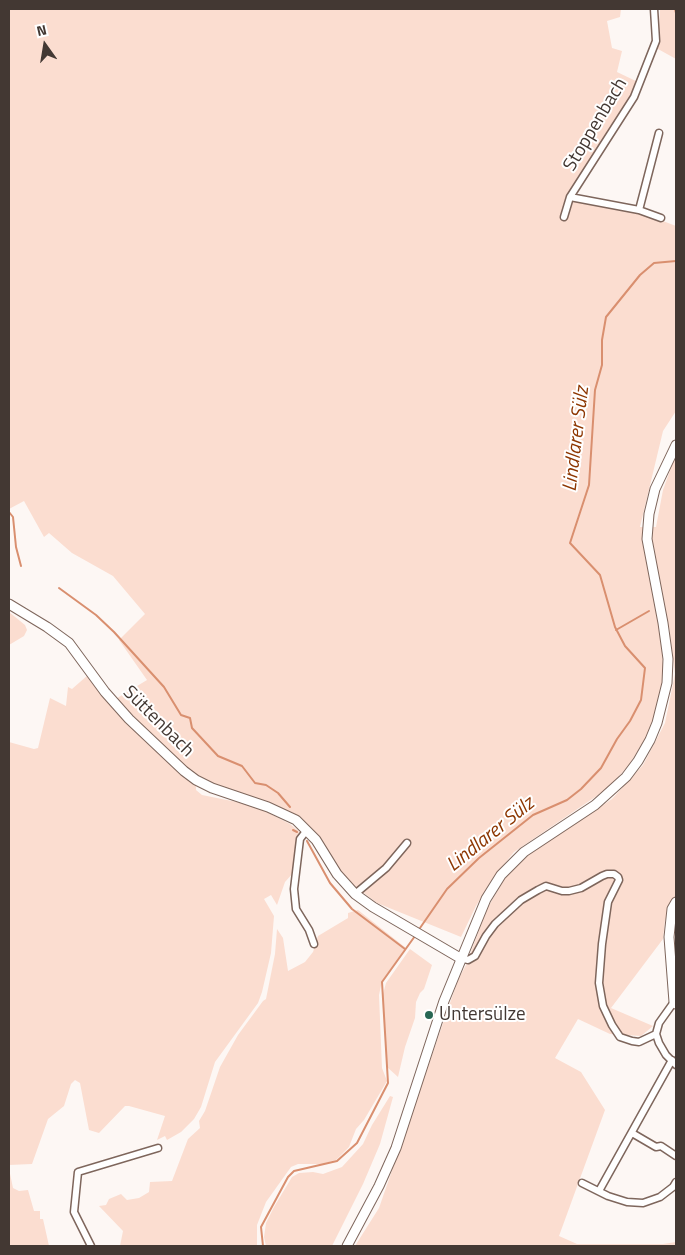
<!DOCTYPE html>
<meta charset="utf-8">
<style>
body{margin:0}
#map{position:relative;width:685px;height:1255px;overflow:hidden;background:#fdf7f4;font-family:"Titillium Web",sans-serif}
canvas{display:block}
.frame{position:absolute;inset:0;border:10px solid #433833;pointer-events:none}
.north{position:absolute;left:20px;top:20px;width:50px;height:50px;-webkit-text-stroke:4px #fff;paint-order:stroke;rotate:347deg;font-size:14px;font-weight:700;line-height:20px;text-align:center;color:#433833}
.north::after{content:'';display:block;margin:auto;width:18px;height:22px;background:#433833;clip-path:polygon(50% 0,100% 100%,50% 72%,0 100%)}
</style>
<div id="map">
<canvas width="685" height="1255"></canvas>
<div class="frame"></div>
<div class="north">N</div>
</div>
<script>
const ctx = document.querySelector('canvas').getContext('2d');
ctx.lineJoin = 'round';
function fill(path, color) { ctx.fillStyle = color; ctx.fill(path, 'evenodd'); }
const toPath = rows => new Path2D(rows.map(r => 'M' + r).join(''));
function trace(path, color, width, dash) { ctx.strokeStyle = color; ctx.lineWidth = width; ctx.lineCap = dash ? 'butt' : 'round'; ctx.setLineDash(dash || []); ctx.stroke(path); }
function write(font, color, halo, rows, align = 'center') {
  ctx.font = font + ' "Titillium Web",sans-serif'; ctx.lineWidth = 4; ctx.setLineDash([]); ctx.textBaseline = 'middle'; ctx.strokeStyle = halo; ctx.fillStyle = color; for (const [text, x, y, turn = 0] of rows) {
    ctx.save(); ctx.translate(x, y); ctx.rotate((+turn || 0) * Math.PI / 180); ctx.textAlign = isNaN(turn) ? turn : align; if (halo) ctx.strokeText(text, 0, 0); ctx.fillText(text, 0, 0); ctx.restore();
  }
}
fill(toPath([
 [9,9,621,9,620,17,607,21,612,48,622,51,617,72,640,83,570,196,629,208,676,226,676,411,663,431,640,527,656,527,663,490,676,454,676,909,672,916,665,920,663,939,611,1008,653,1026,641,1036,610,1034,578,1019,555,1058,581,1072,605,1110,559,1236,577,1244,663,1244,676,1242,676,1246,355,1246,379,1208,458,980,466,965,487,909,506,876,533,851,612,799,643,765,665,723,675,674,669,627,660,628,664,676,659,702,648,734,629,765,607,789,514,852,493,878,476,906,461,937,377,903,343,877,302,822,197,778,114,700,147,680,119,640,145,614,113,576,72,553,49,533,44,537,24,501,9,509],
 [660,9,676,9,676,59,658,49],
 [9,612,25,625,27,630,24,636,9,645],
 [88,675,126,721,149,745,196,785,196,790,202,795,237,802,263,810,290,824,301,833,293,873,285,882,277,905,271,895,264,899,274,916,271,953,262,992,258,1003,215,1062,201,1107,194,1119,181,1132,167,1140,165,1136,157,1140,165,1116,129,1106,125,1106,99,1133,89,1130,80,1083,75,1080,71,1084,64,1106,48,1119,32,1164,9,1165,9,742,34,749,38,748,50,698,66,706,68,687,72,689],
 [358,910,406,948,382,981,379,995,382,1068,387,1081,364,1120,356,1129,349,1147,336,1160,322,1164,298,1164,291,1167,266,1202,257,1225,257,1246,120,1246,123,1231,99,1206,106,1205,109,1199,121,1194,127,1200,139,1198,149,1192,150,1182,172,1181,188,1139,200,1128,199,1121,205,1111,220,1067,238,1035,263,1001,266,999,275,954,277,929,283,938,288,971,305,962,313,952,318,936,348,918,348,913],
 [410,949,432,965,424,989,420,993,416,1002,415,1018,405,1047,398,1077,387,1067,383,994,386,983],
 [390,1096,393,1097,380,1144,363,1184,332,1246,266,1246,264,1237,266,1223,274,1207,292,1177,299,1173,313,1172,323,1174,342,1167,363,1144,372,1125],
 [9,1169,13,1188,19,1191,28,1190,34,1211,40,1211,40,1219,43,1219,49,1246,9,1246]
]), '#fbddd0');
trace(toPath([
 [675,9,676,13],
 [9,512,13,517,16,547,21,566],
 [59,588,96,615,114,632,164,687,181,715,190,718,192,728,218,756,242,766,255,783,266,785,278,793,290,807],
 [616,630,649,611],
 [293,830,297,832],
 [307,841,330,883,352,909,405,949],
 [420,928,447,889,479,858,533,815,567,800,581,789,601,768,617,739,630,721,641,700,645,668,625,646,615,627,600,575,570,543,589,485,595,390,602,365,602,340,606,317,640,275,654,263,676,261],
 [263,1246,261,1227,288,1177,294,1171,337,1161,357,1143,388,1083,382,982,415,936]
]), '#d98f6f', 2);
const minor = toPath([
 [570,197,639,210,661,218],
 [639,210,659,133],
 [564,217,570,197,634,97,656,41,654,9],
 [307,830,300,839,294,889,296,909,309,930,314,944],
 [355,894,386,868,407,843],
 [460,958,468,960,475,956,486,936,495,924,521,900,538,890,546,886,562,891,569,891,581,888,602,876,607,874,614,874,618,877,619,880,608,902,602,944,599,983,603,1006,612,1025,620,1037,632,1041,639,1042,656,1034,659,1023,674,1002],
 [656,1034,659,1043,666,1055,676,1065],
 [632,1133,656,1147,661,1146,676,1156],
 [582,1183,608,1196,627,1202,643,1203,660,1197,673,1187,676,1182],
 [599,1191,672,1060],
 [91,1246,74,1212,78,1172,158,1148]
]);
const tertiary = toPath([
 [9,604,47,627,69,643,105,692,129,719,184,771,196,780,212,788,268,807,296,820,316,840,337,874,355,894,373,907,460,958],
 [676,902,672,909,669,937,674,1002,676,1004]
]);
const secondary = toPath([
 [347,1246,379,1186,396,1148,444,1001,486,899,501,875,524,852,595,805,626,777,638,761,650,740,657,723,667,683,668,659,663,623,647,539,649,514,655,489,676,445]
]);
trace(minor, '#7e665c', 9);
trace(tertiary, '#7e665c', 11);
trace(secondary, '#7e665c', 11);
trace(minor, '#fff', 6);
trace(tertiary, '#fff', 9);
trace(secondary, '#fff', 9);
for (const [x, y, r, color] of [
 [429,1015,5,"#286754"]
]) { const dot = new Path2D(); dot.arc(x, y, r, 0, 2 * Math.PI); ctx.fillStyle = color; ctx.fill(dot); trace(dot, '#fff', 2); }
write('19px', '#433833', '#fff', [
 ["Stoppenbach",596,125,-59],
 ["Süttenbach",158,722,45]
]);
write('19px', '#433833', '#fff', [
 ["Untersülze",439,1015]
], 'left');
write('italic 20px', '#8d3601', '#fff', [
 ["Lindlarer Sülz",577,439,-83],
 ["Lindlarer Sülz",491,835,-39]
]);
</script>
